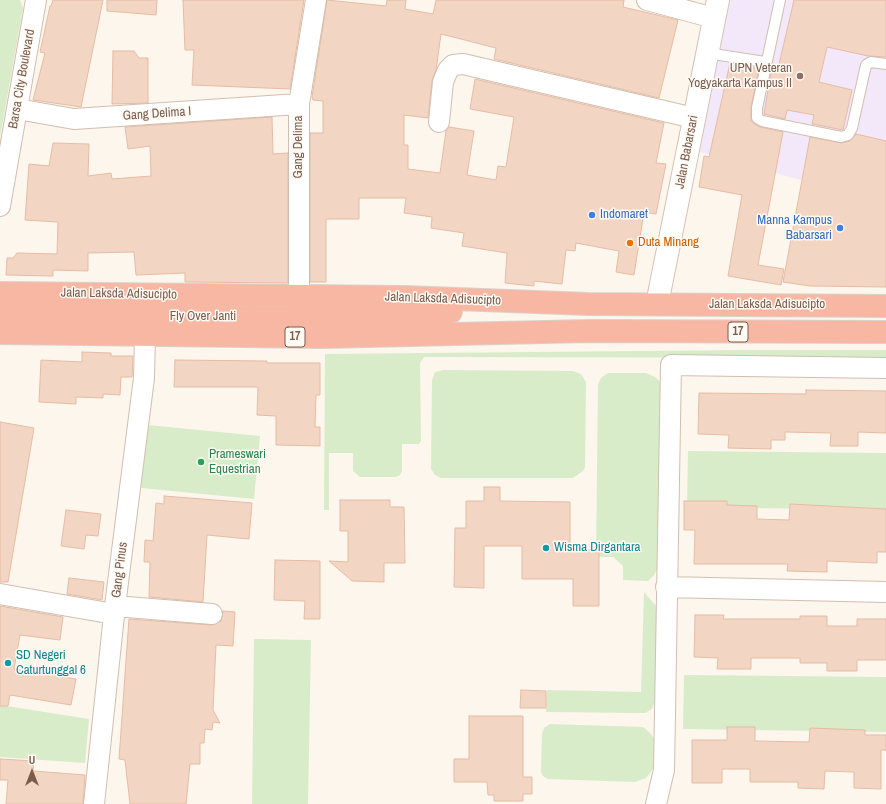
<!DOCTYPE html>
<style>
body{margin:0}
#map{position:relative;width:886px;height:804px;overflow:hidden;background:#fdf6ec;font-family:"Archivo Narrow",sans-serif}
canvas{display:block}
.north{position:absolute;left:12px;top:752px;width:40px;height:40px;-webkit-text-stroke:3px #fffaf3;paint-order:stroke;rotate:0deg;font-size:11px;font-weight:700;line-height:16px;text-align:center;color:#7a5c4d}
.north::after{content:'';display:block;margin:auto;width:14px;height:18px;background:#7a5c4d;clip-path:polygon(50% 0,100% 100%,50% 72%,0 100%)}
</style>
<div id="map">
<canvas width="886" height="804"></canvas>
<div class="north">U</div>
</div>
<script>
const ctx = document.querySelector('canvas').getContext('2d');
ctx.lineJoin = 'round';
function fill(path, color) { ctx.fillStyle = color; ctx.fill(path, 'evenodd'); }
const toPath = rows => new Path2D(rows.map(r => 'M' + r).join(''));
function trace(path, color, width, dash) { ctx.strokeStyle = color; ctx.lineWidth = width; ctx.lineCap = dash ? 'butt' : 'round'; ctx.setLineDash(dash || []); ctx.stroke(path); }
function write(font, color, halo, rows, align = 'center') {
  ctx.font = font + ' "Archivo Narrow",sans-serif'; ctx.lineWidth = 3; ctx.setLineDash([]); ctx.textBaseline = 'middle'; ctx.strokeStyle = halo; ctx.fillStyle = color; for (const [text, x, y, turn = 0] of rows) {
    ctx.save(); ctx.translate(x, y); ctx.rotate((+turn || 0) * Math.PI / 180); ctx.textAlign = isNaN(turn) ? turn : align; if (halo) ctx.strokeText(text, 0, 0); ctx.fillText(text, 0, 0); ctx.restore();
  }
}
fill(toPath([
 [730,0,886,0,886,202,748,166,748,163,698,152]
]), '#f3e8fa');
fill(toPath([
 [0,0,20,0,23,8,0,137],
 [746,350,886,350,886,358,424,357,420,363,421,441,419,444,402,444,402,471,400,475,396,477,360,477,353,471,353,453,329,453,329,510,324,510,325,354],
 [444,370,573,371,581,374,586,382,585,467,583,471,573,478,441,478,435,475,431,469,432,380,435,372],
 [608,373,646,373,655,377,663,384,658,567,654,575,648,581,623,580,623,566,613,557,596,557,598,384,601,378],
 [148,425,260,436,254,499,141,488],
 [688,451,886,453,886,510,687,507],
 [644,592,657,607,655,702,652,709,645,713,638,713,546,712,547,690,641,692],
 [254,639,311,640,308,804,252,804],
 [684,675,886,677,886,732,683,729],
 [0,705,89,719,85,763,0,757],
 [550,724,643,727,651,734,655,740,653,769,646,778,635,782,548,779,543,776,541,772,542,734,544,728]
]), '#d8ecc9');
const building = toPath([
 [53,0,103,0,81,107,33,100,45,53,40,52,50,6,51,6,53,0],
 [107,0,157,0,156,15,107,11,107,0],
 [183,0,304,0,290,89,192,85,194,50,185,50,183,0],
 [327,0,386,6,387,0,406,0,405,9,433,14,436,0,624,0,623,7,678,20,659,98,494,59,496,48,441,34,436,70,432,81,428,118,404,115,404,145,408,145,408,169,440,173,446,131,449,127,474,131,467,175,496,180,498,166,506,167,514,117,470,109,475,79,664,123,656,163,666,164,656,214,644,212,634,275,616,272,619,251,576,243,575,251,566,250,562,284,534,281,534,286,505,283,507,253,462,246,464,233,431,228,432,217,404,213,406,198,359,198,359,219,326,219,326,282,310,282,310,133,323,133,323,101,313,100,312,97,327,0],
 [794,0,886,0,886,57,868,56,827,47,819,82,852,90,843,130,812,124,814,115,787,110,785,119,764,114,771,72,777,73,794,0],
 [113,51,134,51,139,58,148,58,148,103,112,104,113,51],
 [730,63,759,69,751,107,751,121,760,127,783,132,758,265,784,269,781,285,728,276,742,195,699,187,704,156,709,157,730,63],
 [272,117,273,154,288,153,288,283,185,282,185,273,136,275,134,252,88,253,88,271,53,270,53,276,6,275,7,258,13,258,17,253,57,254,58,222,25,220,29,164,49,166,53,143,89,144,88,176,111,173,112,179,151,176,150,146,128,149,125,127,272,117],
 [856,134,886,141,886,287,810,286,783,282,810,137,842,143,850,141,856,134],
 [82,352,111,353,111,356,133,356,132,377,121,377,120,395,103,394,103,398,76,397,76,404,39,402,41,360,82,362,82,352],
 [175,360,267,361,267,363,320,363,320,395,316,395,315,427,320,427,320,446,276,445,276,416,257,415,258,387,174,387,175,360],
 [806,390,886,391,886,433,858,432,858,446,830,446,831,433,785,432,785,440,771,440,771,449,728,448,729,435,698,434,699,393,806,394,806,390],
 [0,422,34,428,8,582,0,582,0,422],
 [484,487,500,487,500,501,570,502,570,549,599,550,599,606,573,606,573,579,522,579,522,546,484,546,484,588,454,587,455,528,466,528,466,501,484,501,484,487],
 [164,496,252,503,249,539,207,535,203,602,149,597,150,562,144,562,145,540,153,541,156,503,164,504,164,496],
 [340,500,390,500,390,507,404,507,405,563,384,563,384,582,352,581,329,561,348,562,348,531,340,531,340,500],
 [684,501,727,501,727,505,757,506,757,519,789,520,790,504,886,509,886,552,877,552,877,563,827,561,827,572,787,571,788,564,694,564,695,530,684,530,684,501],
 [66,510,101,514,98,536,86,535,84,549,61,546,66,510],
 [275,560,320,561,320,619,304,619,305,601,274,600,275,560],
 [69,578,104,582,102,600,67,594,69,578],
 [0,606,63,617,60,640,20,635,14,669,76,679,71,705,10,695,8,706,0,706,0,606],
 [223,611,235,612,233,646,216,645,213,710,220,723,213,722,212,730,205,729,204,743,200,743,200,764,190,764,186,804,130,804,125,760,119,759,129,619,211,625,221,621,223,611],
 [695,615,724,615,723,619,800,619,800,616,827,616,827,626,857,626,857,619,886,619,886,660,857,660,857,671,827,671,827,663,800,663,800,658,751,658,751,669,717,669,718,658,694,657,695,615],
 [521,690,546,691,546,708,520,708,521,690],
 [469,716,523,716,523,777,532,777,532,794,523,794,523,801,494,801,494,795,488,795,487,782,454,782,454,759,469,759,469,716],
 [727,727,755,727,755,741,809,742,810,728,865,730,865,735,886,735,886,750,881,750,881,789,854,788,854,772,825,771,824,789,798,788,798,782,750,782,750,769,722,769,722,783,692,783,692,740,727,740,727,727],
 [0,759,34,761,33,771,85,775,83,804,6,804,8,780,0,780,0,759]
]);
fill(building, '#f3d5c3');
trace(building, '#e6bba3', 1);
const lane = toPath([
 [780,0,757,108,757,118,762,121,841,137,848,135,852,128,866,65,871,62,886,64],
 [707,53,765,62]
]);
const street = toPath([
 [647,0,714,18],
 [17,109,74,119,299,104],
 [439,122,443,82,448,70,453,65,463,64,694,118],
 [0,206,36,0],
 [299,296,299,104,316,0],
 [666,587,886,592],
 [0,594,114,614],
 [115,606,212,614],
 [94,804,115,606,144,378,145,336],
 [656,804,664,770,671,365,886,368]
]);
const secondary = toPath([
 [657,304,718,0]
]);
const highway = toPath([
 [0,293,404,297,588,304,886,306],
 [0,315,284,318,356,317,451,312],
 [0,333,322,337,589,331,886,332]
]);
trace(lane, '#d1beb0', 12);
trace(street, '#d1beb0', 22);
trace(secondary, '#d6c0b0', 24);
trace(highway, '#dad1cd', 24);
trace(lane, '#fff', 10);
trace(street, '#fff', 20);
trace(secondary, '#fff', 22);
trace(highway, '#f7b7a3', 22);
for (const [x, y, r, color] of [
 [800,76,4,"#8d6e63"],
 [592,215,4,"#3f7fe0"],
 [840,228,4,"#3f7fe0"],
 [630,243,4,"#e8710a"],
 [201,462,4,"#2e9e5b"],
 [546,548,4,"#0f9aa8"],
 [8,663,4,"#0f9aa8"]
]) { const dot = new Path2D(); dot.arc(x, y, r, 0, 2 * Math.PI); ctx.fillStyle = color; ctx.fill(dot); trace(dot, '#fffaf3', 1.5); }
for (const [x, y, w] of [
 [738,332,20],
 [295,337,20]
]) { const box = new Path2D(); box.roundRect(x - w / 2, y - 10, w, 20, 3); ctx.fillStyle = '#fffaf3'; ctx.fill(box); trace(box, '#7a5c4d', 1); }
write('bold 12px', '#7a5c4d', null, [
 ["17",738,332],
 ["17",295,337]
]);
write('13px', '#785e54', '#fffaf3', [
 ["UPN Veteran",792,69],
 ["Yogyakarta Kampus II",792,84]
], 'right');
write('13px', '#7a5c4d', '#fffaf3', [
 ["Barsa City Boulevard",22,79,-80],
 ["Gang Delima I",157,114,-4],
 ["Gang Delima",299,147,-90],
 ["Jalan Babarsari",687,152,-79],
 ["Jalan Laksda Adisucipto",119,294,1],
 ["Jalan Laksda Adisucipto",443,299,2],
 ["Jalan Laksda Adisucipto",767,305],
 ["Fly Over Janti",203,317],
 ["Gang Pinus",120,570,-83]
]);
write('13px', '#366cbe', '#fffaf3', [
 ["Indomaret",600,215],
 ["Manna Kampus",832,221,"right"],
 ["Babarsari",832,236,"right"]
], 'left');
write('13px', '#c56008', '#fffaf3', [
 ["Duta Minang",638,243]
], 'left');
write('13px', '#27864d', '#fffaf3', [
 ["Prameswari",209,455],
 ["Equestrian",209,470]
], 'left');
write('13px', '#0d838f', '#fffaf3', [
 ["Wisma Dirgantara",554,548],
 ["SD Negeri",16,656],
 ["Caturtunggal 6",16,671]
], 'left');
</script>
